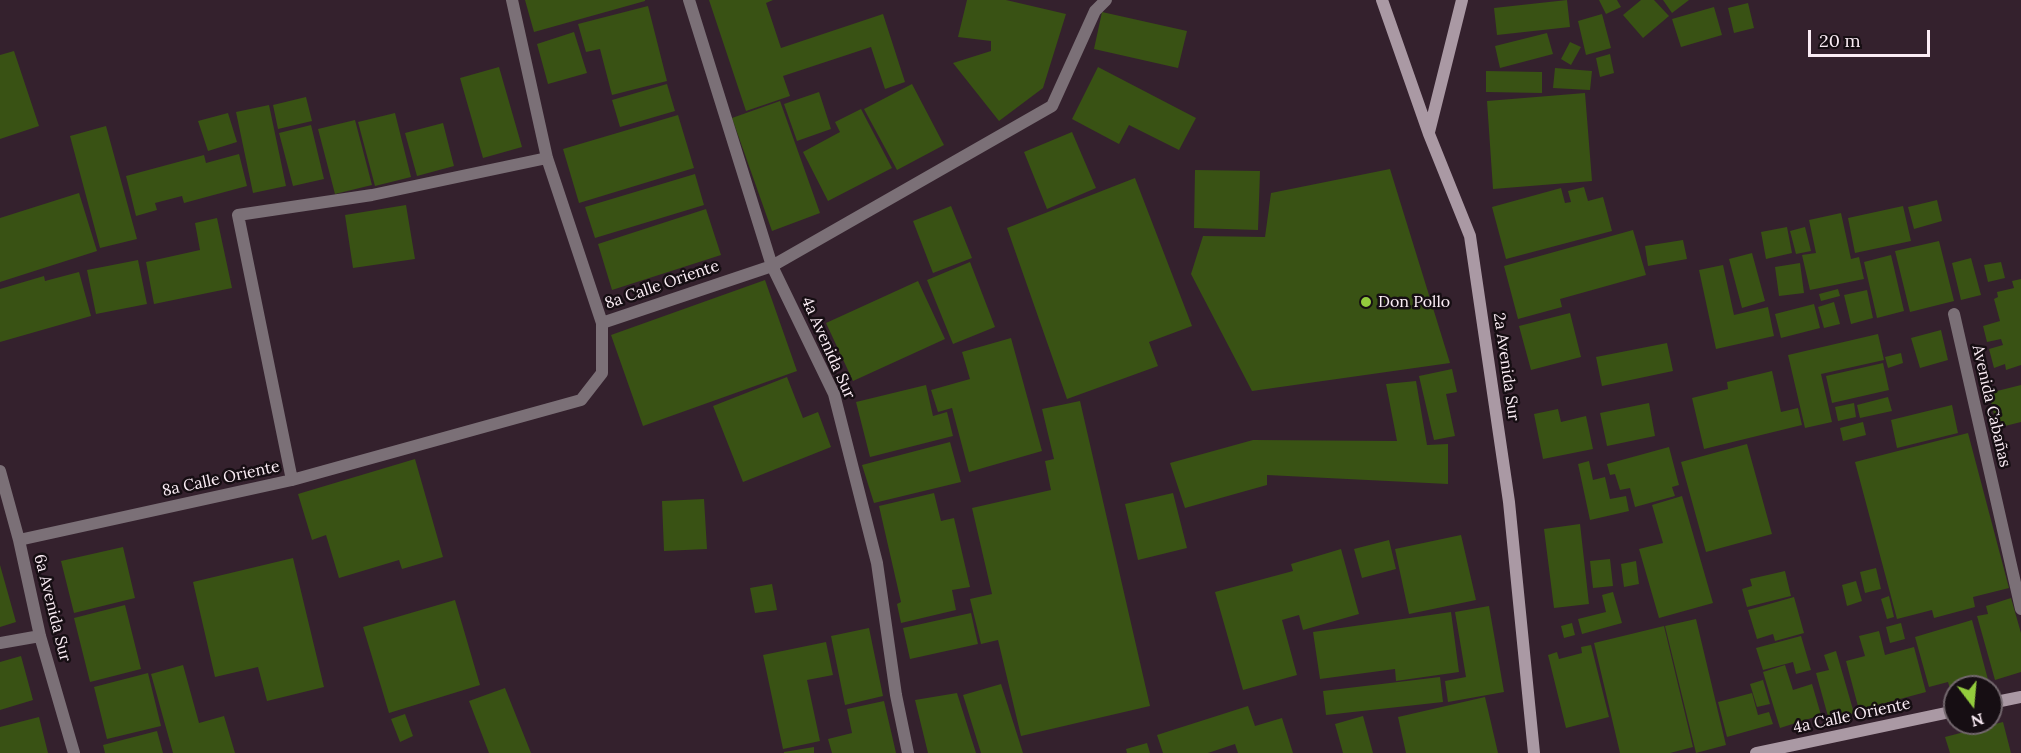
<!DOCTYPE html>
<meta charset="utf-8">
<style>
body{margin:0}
#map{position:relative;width:2021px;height:753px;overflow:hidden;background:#34212d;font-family:Lora,serif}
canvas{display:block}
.north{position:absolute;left:1943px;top:675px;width:60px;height:60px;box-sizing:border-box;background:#160e13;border:2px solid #72676d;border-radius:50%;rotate:164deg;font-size:16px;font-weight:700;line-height:24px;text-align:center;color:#fbedf5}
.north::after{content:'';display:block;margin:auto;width:21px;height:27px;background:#93cc3d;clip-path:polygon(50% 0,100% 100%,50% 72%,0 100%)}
.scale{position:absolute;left:1808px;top:30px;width:122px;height:27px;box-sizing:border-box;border:3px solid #fbedf5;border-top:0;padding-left:8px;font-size:18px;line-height:21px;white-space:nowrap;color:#fbedf5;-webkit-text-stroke:4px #160e13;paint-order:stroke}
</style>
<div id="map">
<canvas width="2021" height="753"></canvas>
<div class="north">N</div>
<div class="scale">20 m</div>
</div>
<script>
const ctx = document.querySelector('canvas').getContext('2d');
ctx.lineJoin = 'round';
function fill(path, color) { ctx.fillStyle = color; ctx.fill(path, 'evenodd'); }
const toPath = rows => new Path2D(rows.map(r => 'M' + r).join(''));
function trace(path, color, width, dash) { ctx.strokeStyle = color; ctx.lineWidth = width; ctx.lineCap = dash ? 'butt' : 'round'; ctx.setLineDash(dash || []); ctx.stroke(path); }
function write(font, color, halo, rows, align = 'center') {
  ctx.font = font + ' Lora,serif'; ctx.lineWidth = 5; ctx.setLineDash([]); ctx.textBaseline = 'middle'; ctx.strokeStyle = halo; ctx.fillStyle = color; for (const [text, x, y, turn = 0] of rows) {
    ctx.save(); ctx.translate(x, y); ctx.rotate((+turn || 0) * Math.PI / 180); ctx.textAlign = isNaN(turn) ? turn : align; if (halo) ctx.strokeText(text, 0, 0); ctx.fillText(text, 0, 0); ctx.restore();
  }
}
fill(toPath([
 [525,0,645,0,645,1,534,32],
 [709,0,773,0,766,3,781,48,883,14,905,82,885,89,871,47,783,76,790,96,746,111],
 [967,0,1006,0,1066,14,1043,88,999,121,953,63,991,51,991,41,958,37],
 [1567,0,1570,27,1497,35,1494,8],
 [1599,0,1617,0,1621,7,1606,14],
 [1641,0,1654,0,1669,16,1643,38,1623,15],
 [1663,0,1689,0,1672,13],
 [1748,3,1754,28,1734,33,1728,8],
 [648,6,667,81,612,95,600,49,586,52,578,24],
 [1714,7,1722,35,1681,47,1672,19],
 [1102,12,1187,31,1178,68,1094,49],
 [1602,14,1611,48,1586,55,1578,21],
 [574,32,587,73,548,84,537,44],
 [1547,33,1553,54,1500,68,1495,46],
 [1570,42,1581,47,1571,65,1561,59],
 [14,51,39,126,0,139,0,55],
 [1610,54,1614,73,1600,77,1596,58],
 [499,67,522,147,483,158,460,78],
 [1098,67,1196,118,1179,150,1129,125,1119,144,1072,119],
 [1555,68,1592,71,1590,90,1553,88],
 [1486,71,1542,72,1542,93,1486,92],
 [667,84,675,111,620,127,612,100],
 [912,84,944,145,897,170,864,109],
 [819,92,831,129,797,141,784,104],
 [1585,93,1592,181,1493,189,1487,101],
 [306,97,312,121,278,129,273,105],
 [780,101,820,213,772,231,732,118],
 [269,105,286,186,253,193,236,112],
 [861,109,892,168,828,201,803,152,840,132,835,122],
 [228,113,237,142,208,151,198,121],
 [395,113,411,177,375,186,358,122],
 [678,115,694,168,579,203,563,149],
 [355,120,372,185,335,194,318,129],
 [443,123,454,166,417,176,405,133],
 [311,125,324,179,293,186,279,133],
 [106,126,137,239,100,248,70,136],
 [1072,132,1096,188,1047,209,1024,152],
 [239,154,247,186,184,203,182,196,155,203,157,210,136,216,126,176,204,155,206,163],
 [1390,169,1450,363,1252,391,1191,274,1203,236,1265,237,1271,193],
 [1195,170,1260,171,1258,230,1194,228],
 [695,174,704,205,595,238,585,207],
 [1135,178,1192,326,1149,342,1158,366,1067,399,1007,228],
 [1584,187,1588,201,1603,197,1612,231,1506,259,1492,207,1561,188,1565,203,1571,202,1568,191],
 [79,193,97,251,0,282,0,218],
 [1937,200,1942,221,1914,229,1908,207],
 [406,205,415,259,353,268,345,215],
 [951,206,972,258,933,273,913,221],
 [1903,206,1911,241,1855,253,1848,218],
 [706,209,721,255,612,290,598,244],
 [1841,213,1851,259,1859,257,1864,279,1810,290,1802,255,1816,253,1809,220],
 [217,218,232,288,154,304,146,262,200,250,195,223],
 [1787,227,1792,253,1766,259,1761,232],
 [1805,227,1811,251,1796,254,1790,231],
 [1633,230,1646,275,1560,299,1562,307,1518,319,1504,266],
 [1683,240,1687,259,1648,266,1645,246],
 [1939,241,1954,301,1910,312,1895,251],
 [1752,253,1765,301,1742,308,1729,259],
 [1891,255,1904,311,1877,318,1864,262],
 [1971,258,1981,295,1961,300,1952,263],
 [138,260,147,304,96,314,87,270],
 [970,262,995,327,953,344,927,280],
 [2001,262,2005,278,1988,282,1984,265],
 [1800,263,1804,293,1779,296,1775,267],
 [1723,265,1734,315,1768,307,1774,336,1716,349,1699,270],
 [79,272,91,316,0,342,0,289,44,276,45,281],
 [2021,279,2021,365,2006,370,2005,364,1994,368,1989,349,2003,345,2001,339,1987,342,1983,326,2000,321,1994,299,1998,297,1997,292,2014,288,2012,281],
 [765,280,797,371,643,426,611,335],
 [918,281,945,339,853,381,826,323],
 [1838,289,1840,296,1821,301,1819,294],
 [1867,290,1873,318,1851,324,1844,295],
 [1834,302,1840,324,1824,328,1818,307],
 [1814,304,1820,328,1781,338,1775,314],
 [1570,313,1581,357,1531,370,1519,326],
 [1941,330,1948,360,1920,368,1911,338],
 [1878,334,1884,360,1821,374,1832,422,1805,428,1788,355],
 [1011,338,1042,451,969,472,952,408,938,412,931,390,970,379,962,352],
 [1667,343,1673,371,1602,386,1596,357],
 [1901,353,1903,363,1888,368,1885,357],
 [1883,363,1889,390,1832,403,1826,376],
 [1452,369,1457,392,1446,394,1455,436,1434,440,1419,376],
 [1772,371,1781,412,1798,408,1802,425,1704,449,1692,398,1728,389,1727,382],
 [787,377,803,418,818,412,831,447,743,482,713,406],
 [1416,381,1427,445,1448,444,1448,484,1267,475,1267,485,1185,508,1170,463,1253,440,1397,441,1386,384],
 [926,385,933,416,947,412,953,436,870,457,856,402],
 [2021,385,2021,422,1997,428,1989,393],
 [1888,397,1892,411,1860,418,1857,405],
 [1080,401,1150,706,1021,736,998,640,981,644,970,599,992,594,972,508,1051,490,1045,461,1054,459,1042,409],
 [1649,403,1655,436,1607,446,1600,413],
 [1854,403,1856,417,1838,421,1835,407],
 [1952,405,1958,433,1897,448,1891,420],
 [1558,409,1561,422,1586,416,1593,449,1543,459,1534,414],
 [1863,422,1866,435,1843,441,1840,428],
 [1968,433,2009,588,1973,597,1975,607,1934,618,1932,610,1897,619,1855,462],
 [950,442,961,482,874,503,862,465],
 [1747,444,1772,534,1706,552,1681,462],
 [1669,447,1679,485,1672,487,1675,496,1635,507,1630,488,1620,490,1615,474,1610,475,1607,464],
 [415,459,443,557,402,569,399,560,339,578,326,535,312,540,298,494],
 [1589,461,1593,480,1605,477,1610,499,1626,496,1629,511,1590,520,1578,464],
 [934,493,941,521,954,518,970,587,952,590,956,610,901,623,897,604,901,602,879,506],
 [1173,493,1187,548,1138,560,1125,504],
 [1682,496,1713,603,1659,618,1639,549,1663,543,1652,505],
 [704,499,707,549,664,551,662,501],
 [1580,524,1589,604,1554,608,1544,529],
 [1461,535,1476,600,1409,614,1395,549],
 [1389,540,1396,569,1362,578,1354,549],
 [123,547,135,598,74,613,61,561],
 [1341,549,1359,614,1303,630,1299,615,1282,620,1297,675,1243,690,1215,592,1293,571,1291,564],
 [293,558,324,687,267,701,258,667,215,677,193,582],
 [1610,559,1613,586,1593,588,1590,561],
 [1636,561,1639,584,1624,587,1621,564],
 [0,565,16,622,0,627],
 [1876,568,1881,589,1865,593,1860,572],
 [1785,571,1791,596,1747,607,1742,589,1752,586,1750,579],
 [1856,581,1862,601,1847,606,1842,585],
 [772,584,777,610,755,613,750,588],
 [1613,592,1622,623,1582,634,1578,619,1606,612,1602,595],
 [1889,596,1894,617,1887,619,1881,599],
 [1794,597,1804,633,1775,641,1773,634,1757,639,1748,610],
 [2011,598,2021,633,2021,672,1995,680,1977,616,1988,614,1986,606],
 [455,600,480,685,389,713,363,627],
 [125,605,141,669,90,682,74,618],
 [1489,606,1504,692,1448,702,1445,681,1466,677,1455,612],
 [1451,612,1459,672,1396,681,1395,669,1320,679,1313,632],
 [971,613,978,644,910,659,903,628],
 [1696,619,1726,745,1696,753,1665,626],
 [1972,620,1990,687,1955,687,1955,697,1953,698,1948,682,1929,687,1915,637],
 [1572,623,1575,635,1564,638,1561,626],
 [1901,623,1905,639,1890,643,1886,627],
 [1664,626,1693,747,1670,753,1620,753,1594,643],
 [869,628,883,696,845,705,831,636],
 [1879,631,1885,655,1914,647,1926,692,1859,710,1846,661,1865,656,1859,636],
 [1801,636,1811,670,1796,674,1793,662,1763,670,1756,648],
 [826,642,833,675,807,680,820,741,783,749,763,655],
 [1591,645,1609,717,1566,728,1548,655,1557,652,1559,659,1582,653,1581,647],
 [1836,651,1854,713,1829,720,1816,673,1829,670,1824,655],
 [21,656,33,700,0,710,0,662],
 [183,665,199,723,224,716,235,753,173,753,151,674],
 [1785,665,1793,690,1812,684,1821,715,1780,728,1763,672],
 [148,673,161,726,107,739,94,687],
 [1440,677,1443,702,1326,715,1323,691],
 [1763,680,1770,704,1757,707,1750,684],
 [1001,684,1023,753,981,753,963,695],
 [505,688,531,753,489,753,469,701],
 [957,693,976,753,928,753,915,700],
 [1752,693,1758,715,1769,712,1773,724,1727,737,1718,702],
 [1485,697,1498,753,1406,753,1398,717],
 [884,701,896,753,832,753,828,739,852,733,847,709],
 [1248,706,1255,726,1282,718,1293,753,1238,753,1235,744,1208,753,1163,753,1157,735],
 [405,714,413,736,400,742,391,719],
 [1363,716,1373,753,1343,753,1335,724],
 [39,717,48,753,0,753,0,727],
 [2003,722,2011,753,1950,753,1945,737],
 [157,731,163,753,105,753,103,745],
 [1147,743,1150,753,1127,753,1126,749],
 [814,747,814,753,784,753,784,752]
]), '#395214');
trace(toPath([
 [512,0,547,158,602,323],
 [689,0,772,266,834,394,877,563,896,695,908,753],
 [1954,314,2021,609],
 [0,471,19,540,40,636,74,753],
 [292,480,238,215,372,195,547,158],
 [19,540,292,480,581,400,602,373,602,323,772,266,1052,106,1095,11,1106,0],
 [0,643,40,636]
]), '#7b7077', 12);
trace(toPath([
 [1382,0,1429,134,1470,236,1509,502,1534,753],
 [1429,132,1462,0],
 [1991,703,2021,697],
 [1756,753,1955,711]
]), '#aa99a4', 12);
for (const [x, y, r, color] of [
 [1366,302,6,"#93cc3d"]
]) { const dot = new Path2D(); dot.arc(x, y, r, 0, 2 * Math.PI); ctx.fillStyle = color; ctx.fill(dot); trace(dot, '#160e13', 2); }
write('16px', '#fbedf5', '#160e13', [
 ["8a Calle Oriente",662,285,-19],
 ["4a Avenida Sur",828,348,66],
 ["2a Avenida Sur",1506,367,82],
 ["Avenida Cabañas",1991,406,77],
 ["8a Calle Oriente",221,479,-12],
 ["6a Avenida Sur",52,608,76],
 ["4a Calle Oriente",1852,716,-12]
]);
write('16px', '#fbedf5', '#160e13', [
 ["Don Pollo",1378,302]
], 'left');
</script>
